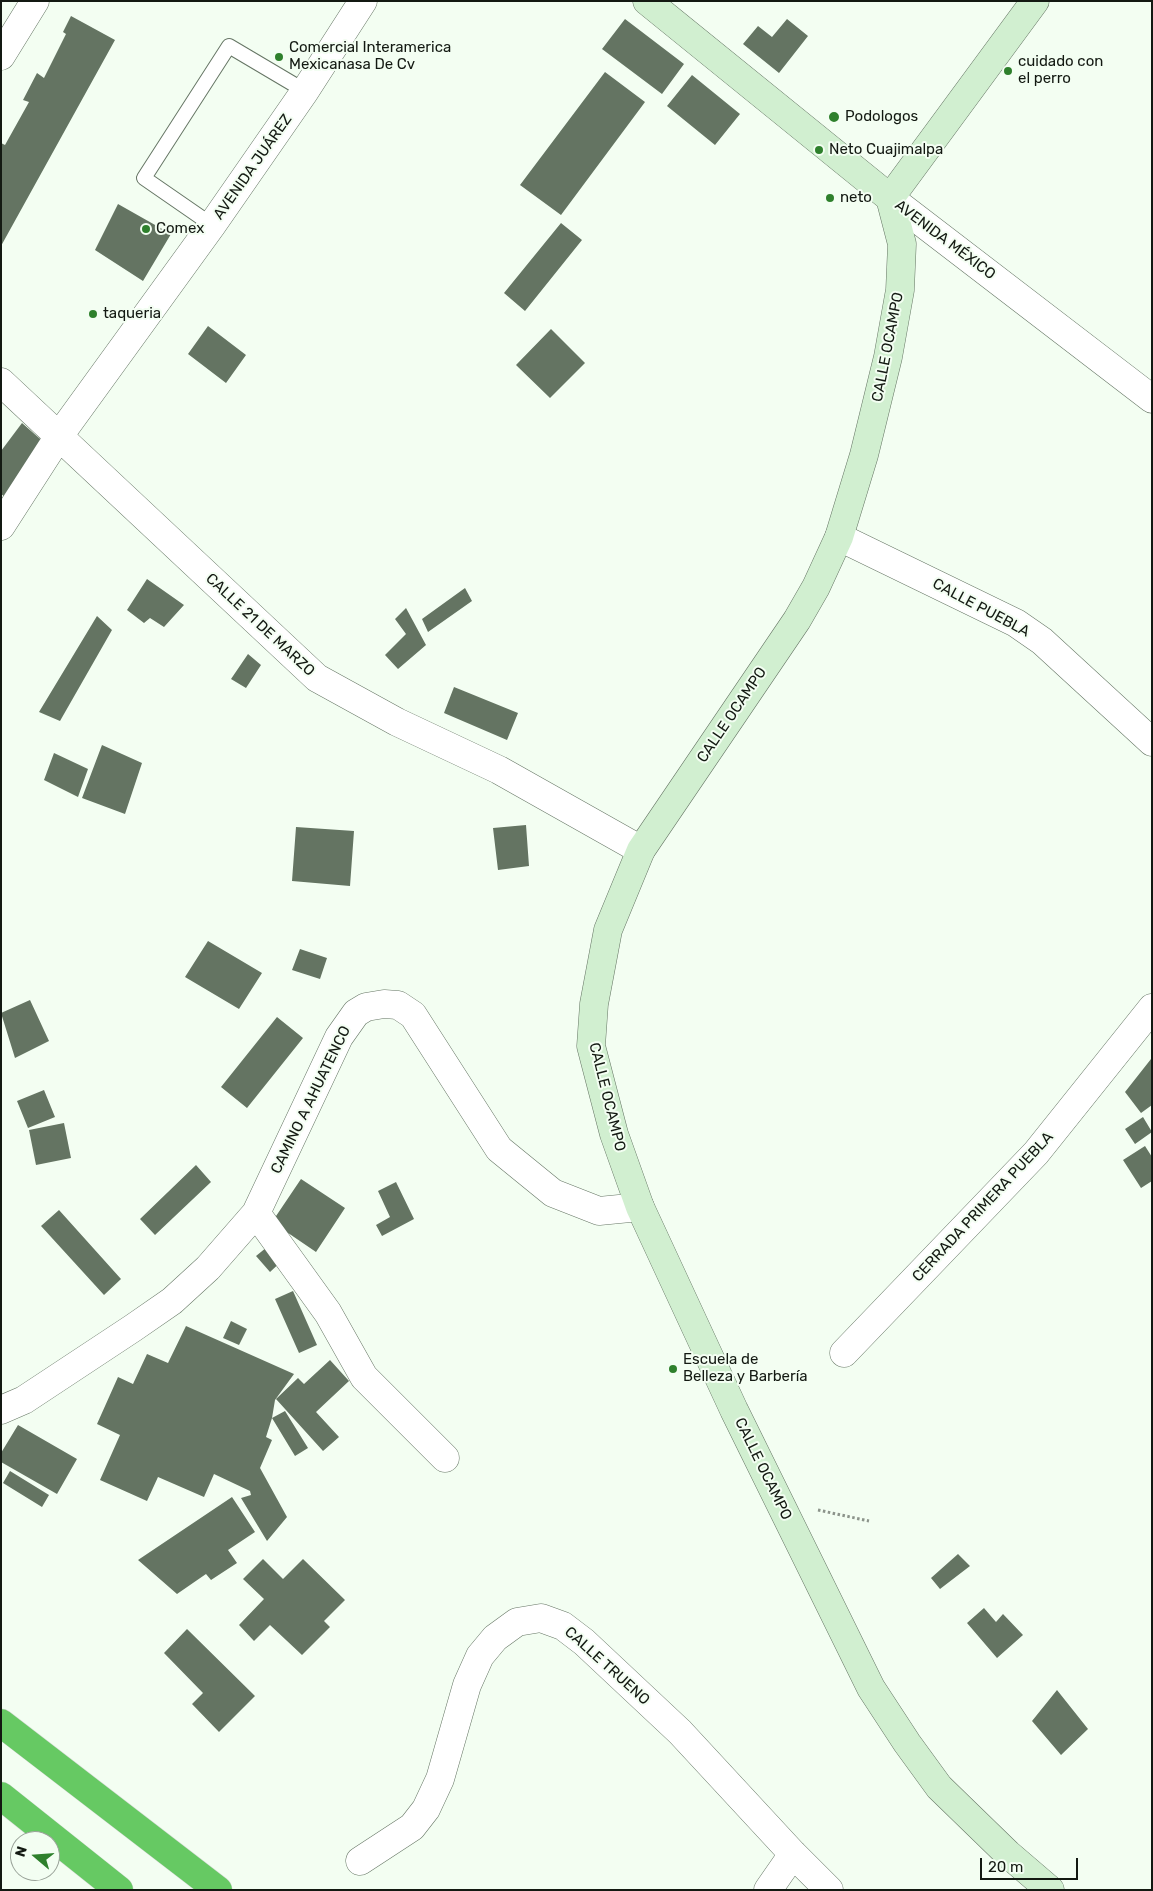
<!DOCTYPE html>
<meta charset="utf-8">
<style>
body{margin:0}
#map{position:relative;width:1153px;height:1891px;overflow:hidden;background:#f3fef2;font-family:Rubik,sans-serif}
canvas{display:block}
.frame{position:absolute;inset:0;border:2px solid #131912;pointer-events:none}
.north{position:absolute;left:10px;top:1831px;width:50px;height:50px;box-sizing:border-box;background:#f3fef2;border:1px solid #99a298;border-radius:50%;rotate:288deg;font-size:14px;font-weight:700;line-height:20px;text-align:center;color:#131912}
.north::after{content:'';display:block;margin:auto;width:18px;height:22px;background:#2e802c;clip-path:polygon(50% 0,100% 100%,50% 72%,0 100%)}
.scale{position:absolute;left:980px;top:1858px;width:98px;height:22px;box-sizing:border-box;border:2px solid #131912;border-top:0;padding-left:6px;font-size:15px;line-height:18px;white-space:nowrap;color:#131912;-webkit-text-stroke:4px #f3fef2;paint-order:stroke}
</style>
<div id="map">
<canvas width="1153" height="1891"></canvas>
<div class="frame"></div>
<div class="north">N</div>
<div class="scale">20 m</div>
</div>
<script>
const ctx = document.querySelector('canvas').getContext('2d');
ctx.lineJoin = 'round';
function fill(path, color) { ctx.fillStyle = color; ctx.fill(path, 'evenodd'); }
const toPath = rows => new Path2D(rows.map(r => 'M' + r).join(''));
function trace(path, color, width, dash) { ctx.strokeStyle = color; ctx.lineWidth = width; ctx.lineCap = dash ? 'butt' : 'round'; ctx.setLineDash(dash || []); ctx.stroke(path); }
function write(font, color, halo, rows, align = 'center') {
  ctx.font = font + ' Rubik,sans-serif'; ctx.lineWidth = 4; ctx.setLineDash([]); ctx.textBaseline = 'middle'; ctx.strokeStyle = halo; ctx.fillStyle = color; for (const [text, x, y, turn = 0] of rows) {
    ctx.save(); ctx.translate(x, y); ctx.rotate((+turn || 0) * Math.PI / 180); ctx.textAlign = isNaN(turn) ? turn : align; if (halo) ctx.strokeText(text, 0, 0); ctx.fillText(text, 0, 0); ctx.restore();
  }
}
fill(toPath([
 [71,16,115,40,1,246,1,143,5,145,29,102,23,100,37,73,44,78,66,34,63,32],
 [625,19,684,64,662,94,602,49],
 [787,19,808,36,779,73,743,44,758,26,772,37],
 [605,72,645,102,561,215,520,185],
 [692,75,740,114,715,145,667,106],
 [118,204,171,234,143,281,95,250],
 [561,223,582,240,525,311,504,293],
 [208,326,246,355,226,383,188,354],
 [551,329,585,363,550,398,516,365],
 [22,423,47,445,8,499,1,494,1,451],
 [147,579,184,605,164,627,150,618,144,623,127,610],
 [465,588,472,601,428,632,422,619],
 [406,608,426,645,398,669,385,655,406,634,395,619],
 [97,616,112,630,60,721,39,712],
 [248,654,261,665,246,688,231,679],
 [454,687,518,713,507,740,444,713],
 [102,745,142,763,125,814,82,798],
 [54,753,88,769,78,797,44,780],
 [526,825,529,866,498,870,493,828],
 [296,827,354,831,350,886,292,881],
 [208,941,262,973,239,1009,185,977],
 [300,949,327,958,320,979,292,970],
 [30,1000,49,1041,15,1058,1,1013],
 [277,1017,303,1038,247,1108,221,1087],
 [1151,1059,1152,1105,1141,1113,1125,1092],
 [44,1090,55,1117,28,1128,17,1101],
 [1143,1117,1152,1132,1135,1144,1125,1129],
 [64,1123,71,1158,36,1165,29,1130],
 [1145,1146,1152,1157,1152,1181,1141,1188,1123,1160],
 [196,1165,211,1182,155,1235,140,1219],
 [301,1179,345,1208,316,1252,272,1222],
 [396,1182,414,1219,382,1236,376,1225,390,1217,378,1191],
 [59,1210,121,1279,104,1295,41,1226],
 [272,1243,285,1258,270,1272,256,1256],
 [293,1291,317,1345,299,1353,275,1299],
 [231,1321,247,1329,239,1345,223,1338],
 [186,1326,294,1374,275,1400,272,1418,266,1437,272,1440,260,1468,287,1517,267,1541,241,1498,251,1495,250,1491,214,1474,204,1497,158,1477,147,1501,100,1480,120,1435,97,1424,118,1377,133,1384,147,1354,168,1363],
 [330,1360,349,1381,316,1412,339,1437,323,1451,276,1399,298,1378,304,1384],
 [285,1411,308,1448,295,1456,272,1418],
 [18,1425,77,1459,57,1494,1,1462,1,1453],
 [10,1471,49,1495,42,1507,3,1483],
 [232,1497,255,1532,228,1550,237,1563,211,1580,206,1574,177,1594,138,1560],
 [958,1554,970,1566,940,1589,931,1578],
 [263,1559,283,1579,303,1559,345,1600,324,1621,330,1627,302,1655,270,1625,254,1641,239,1625,264,1599,243,1579],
 [984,1608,996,1622,1003,1614,1023,1635,997,1658,967,1623],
 [187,1629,255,1696,219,1732,192,1704,203,1693,164,1653],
 [1057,1690,1088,1729,1061,1755,1032,1721]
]), '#647462');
const lane = toPath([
 [212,225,144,178,229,46,305,91]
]);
const street = toPath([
 [1,56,35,1],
 [890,198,1152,399],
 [1,382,317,678,397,722,499,770,641,850],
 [1,526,59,436,212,225,305,91,363,1],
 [839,537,1016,623,1042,641,1152,742],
 [256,1213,328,1313,364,1377,445,1458],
 [844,1353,1036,1153,1152,1008],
 [1,1410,24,1400,133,1328,172,1301,208,1268,256,1213,339,1037,356,1013,366,1007,384,1004,398,1005,413,1015,499,1149,553,1193,599,1211,640,1207],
 [360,1861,412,1827,426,1809,440,1779,467,1685,480,1656,495,1638,517,1622,541,1618,563,1626,584,1642,680,1732,793,1854,829,1890],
 [768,1890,793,1854]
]);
const secondary = toPath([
 [647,1,890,198],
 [890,198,902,244,900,290,888,357,864,455,839,537,816,587,797,620,641,850,608,930,594,1004,591,1046,614,1134,640,1207,734,1410,871,1688,907,1743,939,1787,1008,1854,1050,1890],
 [890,198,1035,1]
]);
const highway = toPath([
 [1,1723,218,1890],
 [1,1796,119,1890]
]);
trace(lane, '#667665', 16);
trace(street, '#667665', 29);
trace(secondary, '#667665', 29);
trace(highway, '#d9dad9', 29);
trace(toPath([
 [818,1510,869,1521]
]), '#8c948b', 3, [2.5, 2.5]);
trace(lane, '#fff', 14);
trace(street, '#fff', 28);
trace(secondary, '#d1efd0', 28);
trace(highway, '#66c963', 28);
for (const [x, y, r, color] of [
 [279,57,5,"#2e802c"],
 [1008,71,5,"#2e802c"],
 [834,117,6,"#2e802c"],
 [819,150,5,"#2e802c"],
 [830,198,5,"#2e802c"],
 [146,229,5,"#2e802c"],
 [93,314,5,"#2e802c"],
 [673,1369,5,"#2e802c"]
]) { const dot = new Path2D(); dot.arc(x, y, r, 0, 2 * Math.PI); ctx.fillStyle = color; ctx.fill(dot); trace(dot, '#f3fef2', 2); }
write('15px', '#131912', '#f3fef2', [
 ["Comercial Interamerica",289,48],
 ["Mexicanasa De Cv",289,65],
 ["cuidado con",1018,62],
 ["el perro",1018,79],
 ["Podologos",845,117],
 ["Neto Cuajimalpa",829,150],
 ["neto",840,198],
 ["Comex",156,229],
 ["taqueria",103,314],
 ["Escuela de",683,1360],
 ["Belleza y Barbería",683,1377]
], 'left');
write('15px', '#131912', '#f3fef2', [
 ["AVENIDA JUÁREZ",253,167,-55],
 ["AVENIDA MÉXICO",945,240,37],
 ["CALLE OCAMPO",888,347,-79],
 ["CALLE PUEBLA",981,608,28],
 ["CALLE 21 DE MARZO",260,625,43],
 ["CALLE OCAMPO",732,715,-56],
 ["CALLE OCAMPO",607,1097,76],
 ["CAMINO A AHUATENCO",311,1100,-64],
 ["CERRADA PRIMERA PUEBLA",983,1207,-47],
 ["CALLE OCAMPO",763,1469,64],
 ["CALLE TRUENO",607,1666,42]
]);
</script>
